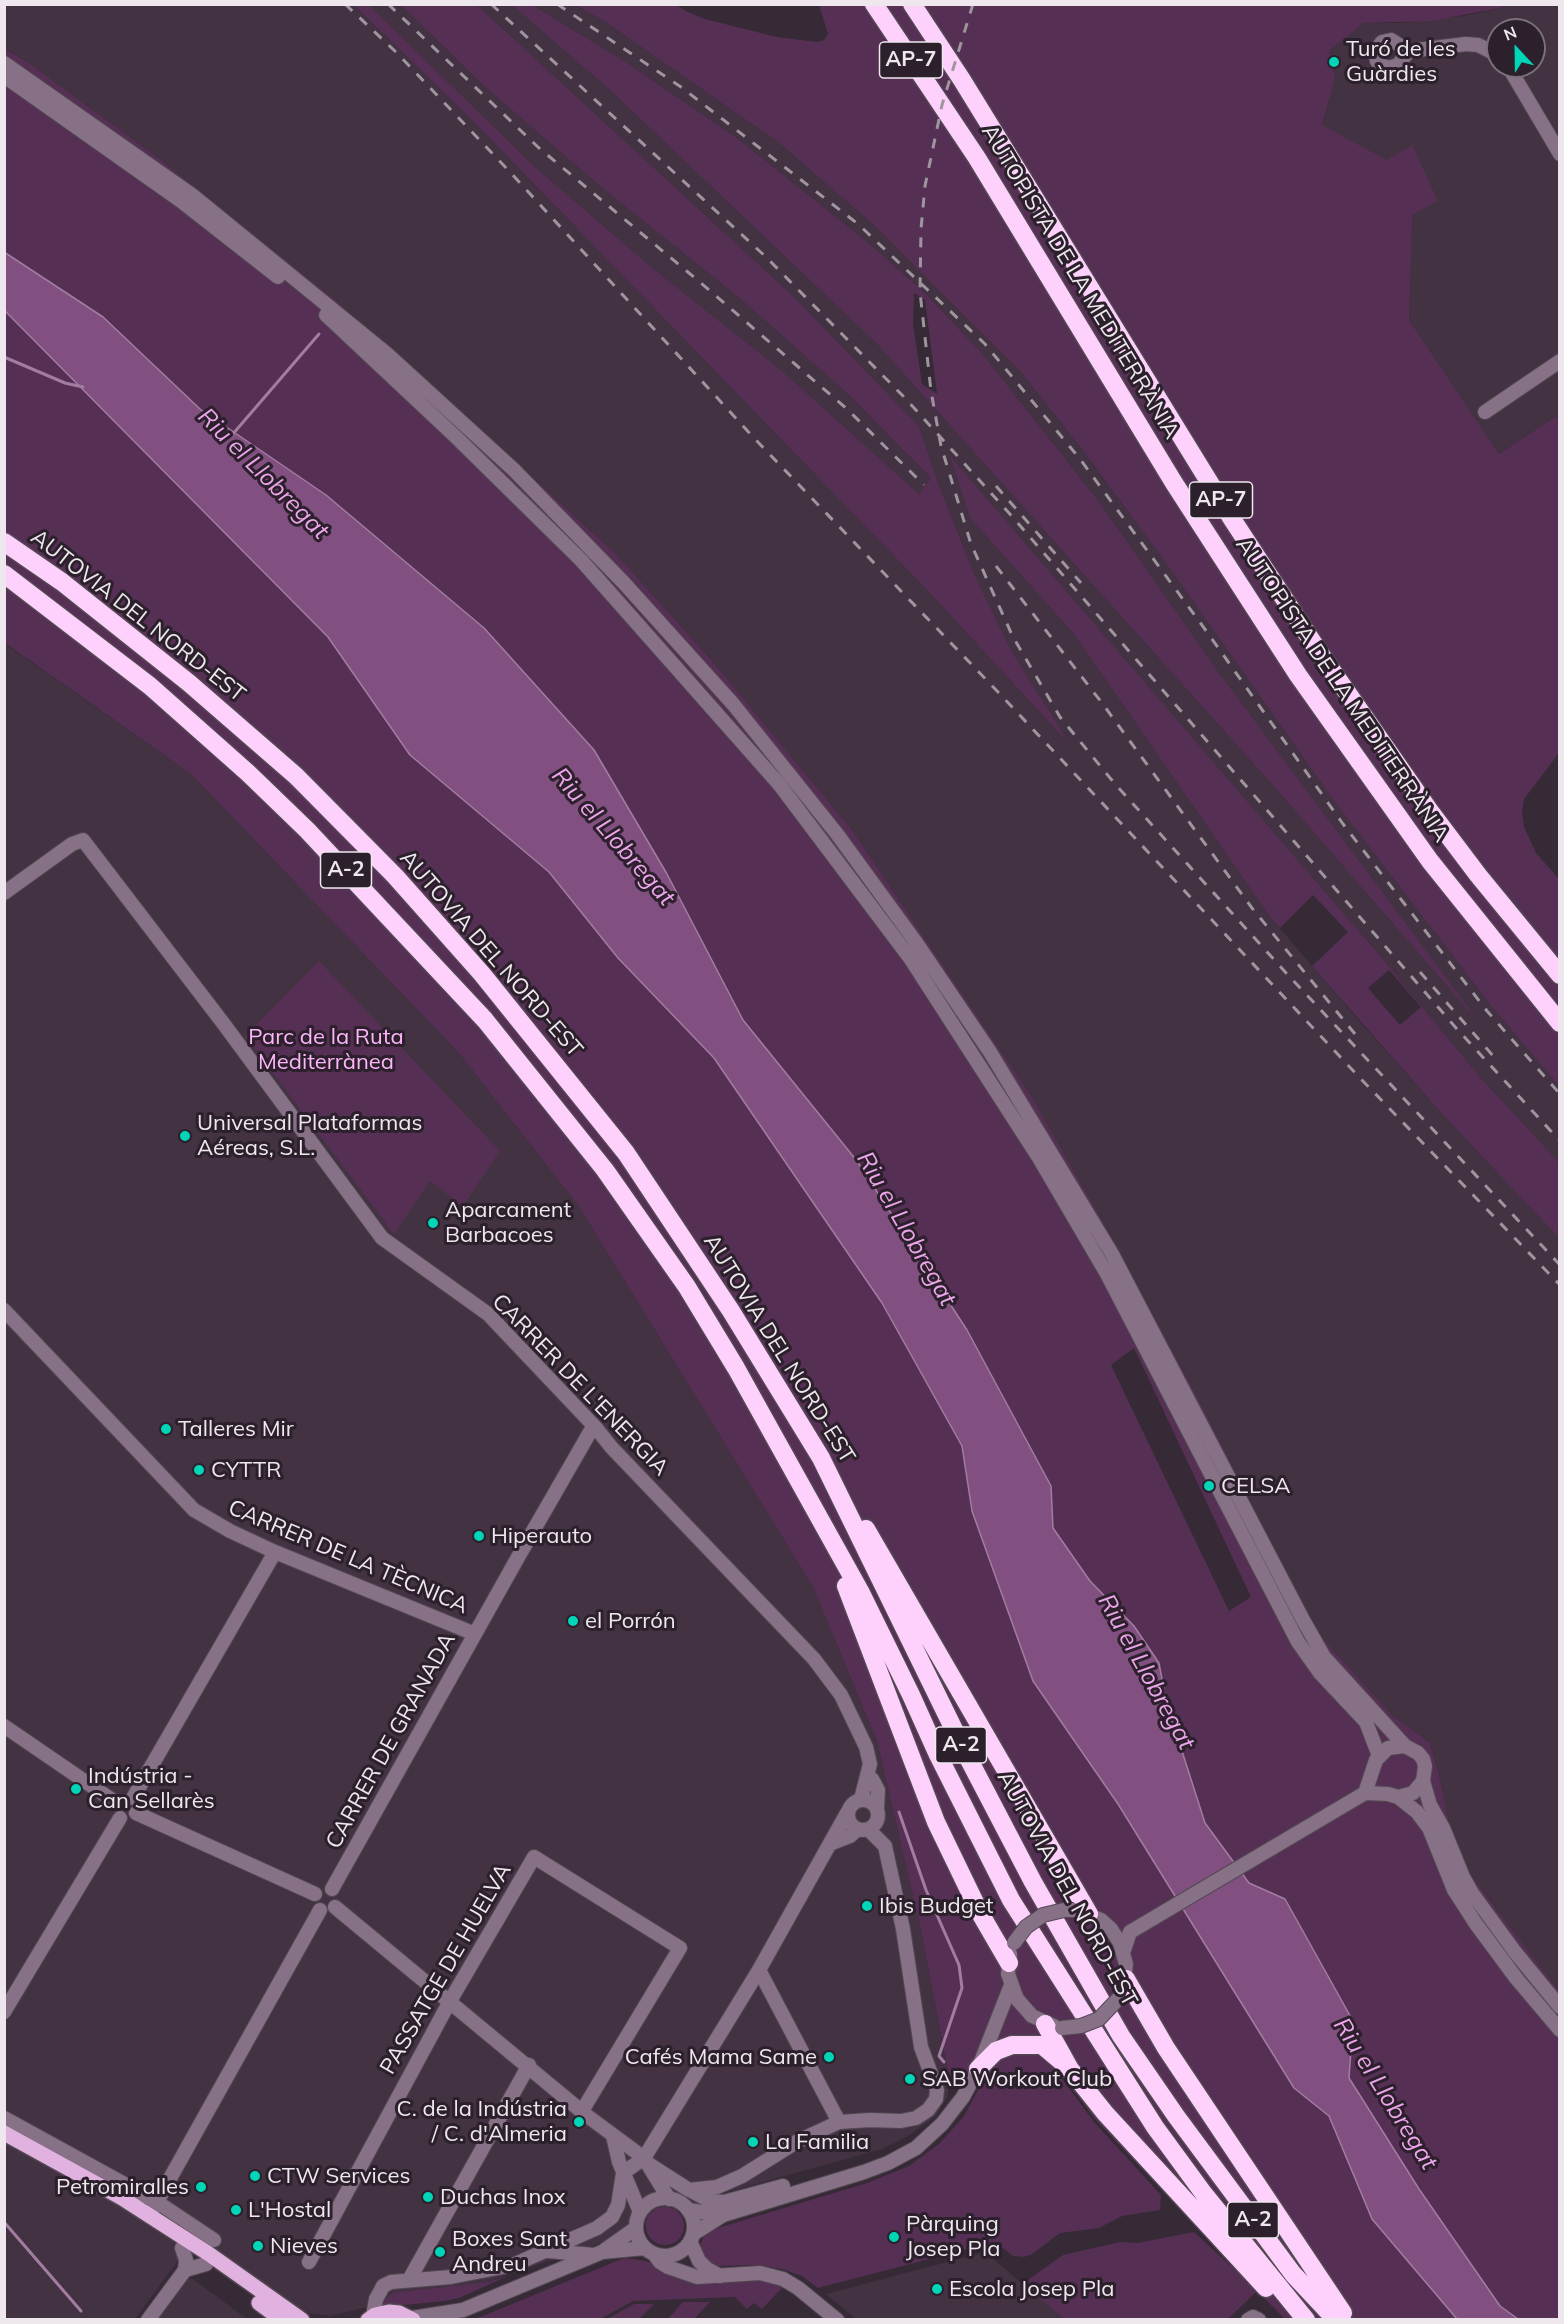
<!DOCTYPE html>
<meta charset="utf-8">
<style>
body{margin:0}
#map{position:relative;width:1564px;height:2324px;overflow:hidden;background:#352a35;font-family:Mulish,sans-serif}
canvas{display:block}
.frame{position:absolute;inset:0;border:6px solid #efe7ee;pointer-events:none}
.north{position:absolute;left:1486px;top:18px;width:60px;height:60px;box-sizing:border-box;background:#2b202b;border:2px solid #797079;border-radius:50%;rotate:338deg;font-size:16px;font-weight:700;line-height:24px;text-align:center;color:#efe7ee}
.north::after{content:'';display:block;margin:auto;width:21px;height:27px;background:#00d5b7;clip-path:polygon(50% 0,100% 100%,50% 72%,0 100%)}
</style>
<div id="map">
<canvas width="1564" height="2324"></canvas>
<div class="frame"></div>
<div class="north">N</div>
</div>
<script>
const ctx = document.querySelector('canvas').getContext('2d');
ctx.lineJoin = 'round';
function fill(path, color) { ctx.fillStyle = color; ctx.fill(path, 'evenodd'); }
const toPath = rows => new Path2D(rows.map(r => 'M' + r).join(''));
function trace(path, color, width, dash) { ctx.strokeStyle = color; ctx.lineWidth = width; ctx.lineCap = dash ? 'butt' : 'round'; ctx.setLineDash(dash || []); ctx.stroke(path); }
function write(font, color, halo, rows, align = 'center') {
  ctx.font = font + ' Mulish,sans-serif'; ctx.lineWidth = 6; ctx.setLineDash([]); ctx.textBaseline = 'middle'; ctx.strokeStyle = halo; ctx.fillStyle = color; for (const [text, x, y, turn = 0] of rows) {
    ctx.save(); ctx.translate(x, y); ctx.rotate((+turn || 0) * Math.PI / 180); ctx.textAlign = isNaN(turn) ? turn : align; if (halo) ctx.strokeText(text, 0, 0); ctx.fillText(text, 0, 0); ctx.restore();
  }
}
fill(toPath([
 [5,5,354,5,474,122,929,592,1067,742,1012,652,975,576,938,483,919,426,792,295,477,5,512,5,611,91,877,344,1278,791,1474,1016,1220,674,1100,503,982,353,927,295,871,245,737,138,626,62,532,5,576,5,604,21,778,142,875,226,936,286,1021,372,1082,449,1163,559,1337,805,1492,1007,1559,1086,1559,1162,1480,1077,1382,958,951,458,970,518,1074,634,1268,914,1347,1007,1444,1116,1559,1238,1559,1991,1456,1856,1439,1775,1430,1743,1393,1716,1316,1631,1202,1406,1116,1245,1032,1097,852,830,714,663,616,554,468,417,333,298,165,163,29,63,5,48],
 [369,5,401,5,485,87,600,186,743,301,848,394,931,478,919,494,781,370,650,266,534,166],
 [1515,5,1559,5,1559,420,1556,416,1499,454,1409,320,1412,146,1387,160,1322,126,1335,79,1330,50,1364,23,1399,23,1463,16],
 [1498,30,1534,30,1534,66,1498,66],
 [4,643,191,774,458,1052,578,1205,813,1587,877,1741,921,1930,949,2077,948,2096,935,2117,908,2136,882,2149,720,2194,590,2247,442,2297,383,2303,330,2316,309,2313,295,2306,197,2235,135,2319,5,2319],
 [985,2252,1064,2319,856,2319,826,2294],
 [189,2278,193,2279,247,2319,154,2320]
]), '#423242');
fill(toPath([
 [354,5,369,5,534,166,650,266,781,370,919,494,931,478,848,394,743,301,600,186,485,87,401,5,477,5,792,295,919,426,938,483,975,576,1012,652,1070,745,929,592,474,122],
 [512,5,532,5,626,62,737,138,871,245,927,295,982,353,1100,503,1220,674,1482,1026,1278,791,877,344,611,91],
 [914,293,925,300,937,394,922,384,913,324],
 [576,5,676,5,688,12,705,19,777,37,817,42,824,40,828,34,819,5,1515,5,1432,21,1364,23,1330,50,1335,79,1322,125,1387,160,1412,145,1438,201,1412,215,1409,320,1499,454,1556,416,1559,420,1559,753,1524,799,1522,813,1524,827,1536,853,1559,879,1559,1086,1492,1007,1337,805,1163,559,1082,449,1021,372,875,226,778,142,604,21],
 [4,48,29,63,165,163,333,298,467,417,616,554,714,663,852,830,1032,1097,1116,1245,1202,1406,1316,1631,1393,1716,1430,1743,1439,1775,1456,1856,1559,1991,1559,2319,1518,2319,1500,2306,1419,2189,1349,2078,1353,2021,1285,1900,1249,1883,1205,1823,1166,1701,1159,1663,1134,1626,1090,1581,1053,1528,1051,1486,967,1330,857,1161,743,1020,667,874,594,750,484,628,326,495,200,409,103,317,5,252],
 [1134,1348,1251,1597,1229,1611,1111,1365],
 [4,311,328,637,410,755,549,872,618,958,714,1058,882,1303,962,1446,972,1511,1033,1681,1118,1804,1294,2088,1329,2116,1372,2219,1457,2319,1285,2319,1257,2291,1228,2319,1064,2319,1022,2284,1063,2255,1120,2242,1137,2243,1194,2232,1256,2289,1095,2119,1048,2055,1037,2051,1058,2073,1094,2122,1161,2195,1160,2210,1122,2216,1099,2228,1060,2233,1032,2254,1024,2257,1013,2256,999,2245,987,2244,818,2288,802,2276,782,2269,757,2265,714,2266,703,2255,700,2245,705,2234,718,2228,867,2183,909,2166,940,2143,964,2116,977,2092,990,2072,985,2077,949,2077,921,1930,877,1741,813,1587,578,1205,458,1052,191,774,5,643],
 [950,456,1382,958,1480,1077,1559,1162,1559,1238,1444,1116,1312,966,1348,932,1313,895,1280,928,1268,914,1074,634,970,518],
 [1389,970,1421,1007,1400,1025,1368,988],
 [319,961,500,1151,463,1206,430,1181,394,1234,245,1036],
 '646 2226a19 19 0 1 1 38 0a19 19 0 1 1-38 0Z',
 [624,2258,645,2261,711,2283,761,2281,784,2286,762,2309,754,2303,747,2309,735,2297,633,2301,600,2319,473,2320],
 [508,2276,459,2298,444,2301,405,2305,380,2304,393,2293,487,2282],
 [683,2302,710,2302,694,2319,668,2319],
 [634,2304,654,2304,639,2319,607,2319]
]), '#553054');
const water = toPath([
 [4,252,103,317,200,409,326,495,484,628,594,750,667,874,743,1020,857,1161,967,1330,1051,1486,1053,1528,1090,1581,1134,1626,1159,1663,1166,1701,1205,1823,1249,1883,1285,1899,1353,2021,1349,2078,1419,2189,1500,2306,1518,2319,1457,2319,1372,2219,1329,2116,1294,2088,1118,1804,1033,1681,972,1511,962,1446,882,1303,714,1058,618,958,549,872,410,755,328,637,5,311,4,252]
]);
fill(water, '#815080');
trace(water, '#a27da1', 1.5);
trace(toPath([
 [4,357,65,383,83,387],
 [232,435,319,334],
 [899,1812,926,1890,959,1965,962,1988,939,2056,944,2062],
 [4,2222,81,2311]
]), '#a27da1', 3);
const minor = toPath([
 [1391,40,1409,51,1398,65,1389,68,1380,65,1377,61,1375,52,1382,42,1391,40],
 [1409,51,1466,44,1478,45,1498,55],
 [4,63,192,195,387,354,514,470,624,583,733,704,837,834,915,941,990,1052,1112,1254,1303,1620,1324,1657,1405,1746],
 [1508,66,1560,154],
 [4,76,181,201,278,277],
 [326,315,457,438,581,560,779,784,910,958,1039,1158,1107,1274,1298,1642,1320,1673,1366,1722,1379,1756],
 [1485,412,1560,361],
 [4,893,72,844,83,840,223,1023,382,1238,488,1314,596,1428,612,1448,814,1659,841,1695,866,1747,870,1764,861,1799],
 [4,1310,194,1510,230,1531,275,1552,475,1634],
 [4,1726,115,1802],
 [867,1776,872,1779,878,1790,877,1809],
 [1423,1781,1430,1805,1443,1828,1463,1877,1472,1893,1515,1952,1560,2007],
 [1398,1797,1417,1812,1429,1828,1454,1890,1476,1924,1516,1978,1560,2030],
 [133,1798,275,1552],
 '848 1815a15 15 0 1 1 30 0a15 15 0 1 1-30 0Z',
 [136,1813,315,1894],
 [832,1843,850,1836,858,1829],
 [332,1889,517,1559,590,1432,596,1428],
 [335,1907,586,2115,644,2158,669,2199],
 [1081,1912,1101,1920,1111,1929,1120,1943,1126,1964,1123,1988],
 [1124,1950,1130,1932,1365,1793,1388,1794,1398,1797,1413,1793,1423,1781,1425,1766,1423,1759,1418,1753,1405,1746,1388,1748,1376,1760,1365,1793],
 [1010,1954,1008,1974,1017,1999,1032,2016,1054,2026],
 [759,1970,839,2122],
 [4,2012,120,1818],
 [4,2118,157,2202,214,2240],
 [613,2136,619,2162,640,2212],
 [647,2163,689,2190,717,2187,742,2176,798,2141,839,2122,870,2120,901,2121,916,2118,928,2110,936,2099,937,2090,921,2047,903,1929,885,1846,868,1829],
 [690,2190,710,2201,724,2202,783,2186],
 '636 2227a29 29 0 1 1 58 0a29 29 0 1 1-58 0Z',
 [688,2210,723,2215],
 [149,2216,320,1910],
 [693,2234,723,2215,864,2172,888,2163,916,2148,942,2124,963,2097,978,2069,1011,1985],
 [690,2241,699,2261,707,2269,720,2276],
 [548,2251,594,2255],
 [602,2252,645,2248],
 [654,2254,660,2262,668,2267,697,2277,760,2273,783,2279,798,2288,837,2320],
 [309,2262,450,2001,534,1857,680,1948,582,2111],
 [185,2270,206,2264],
 [409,2280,529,2065],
 [373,2316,376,2299,380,2292,383,2286,391,2282,451,2277,513,2265,597,2228,612,2217,618,2205,623,2173,644,2158,759,1970,847,1813],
 [412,2318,463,2310,602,2252,636,2228],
 [148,2320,185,2270,186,2260,182,2248],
 [1248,2320,1253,2317,1259,2320]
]);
const major = toPath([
 [4,2133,122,2198,209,2254,302,2320],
 [259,2303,282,2320],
 [368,2320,375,2315,389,2312,399,2313,413,2320]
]);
const highway = toPath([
 [874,4,977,158,1174,483,1298,675,1430,861,1560,1023],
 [912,4,962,80,1232,519,1321,655,1429,810,1478,875,1560,975],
 [4,542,62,582,189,683,296,776,395,876,482,974,626,1153,731,1311,821,1458,964,1750,1033,1882,1121,2036,1176,2116,1293,2274,1336,2320],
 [4,574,150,686,248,773,307,830,485,1020,605,1170,687,1287,736,1368,860,1591,911,1695,938,1755,1011,1900,1155,2127,1204,2194,1306,2320],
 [866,1529,1089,1914],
 [846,1586,936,1822,980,1913,1009,1963],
 [1126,1979,1166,2048,1343,2313],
 [1045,2024,1070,2069,1105,2113,1266,2288],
 [978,2069,996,2051,1012,2045,1042,2045,1061,2061]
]);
trace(minor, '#534853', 16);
trace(major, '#534853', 18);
trace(highway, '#534853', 21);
trace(minor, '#877186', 14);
trace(major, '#e1b2df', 15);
trace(highway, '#fed1fc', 18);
trace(toPath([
 [345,4,397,53,510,172,754,438,998,692,1360,1078,1560,1285],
 [388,4,539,148,701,283,847,409,924,485],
 [491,4,766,257,905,398,1009,513,1457,1029,1560,1141],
 [557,4,681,87,858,224,985,344,1080,459,1207,632,1343,824,1487,1011,1560,1094],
 [973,4,942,105,925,186,921,229,920,292,931,391,941,446,971,544,1013,637,1060,717,1115,784,1288,975,1560,1265],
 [996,486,1081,583],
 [996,566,1102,703,1252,908,1355,1034],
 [1420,972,1495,1058]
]), '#9f959e', 3, [10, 10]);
const minorBridge = toPath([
 [1014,1943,1026,1927,1043,1915,1064,1910,1074,1910],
 [1062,2028,1081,2026,1099,2019,1119,1998]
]);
trace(minorBridge, '#534853', 16, []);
trace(minorBridge, '#877186', 14);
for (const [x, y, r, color] of [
 [1334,62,6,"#00d5b7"],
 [185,1136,6,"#00d5b7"],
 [433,1223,6,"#00d5b7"],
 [166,1429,6,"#00d5b7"],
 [199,1470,6,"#00d5b7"],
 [1209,1486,6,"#00d5b7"],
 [479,1536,6,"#00d5b7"],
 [573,1621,6,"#00d5b7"],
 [76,1789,6,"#00d5b7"],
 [867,1906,6,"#00d5b7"],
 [829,2057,6,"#00d5b7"],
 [910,2079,6,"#00d5b7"],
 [579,2122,6,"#00d5b7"],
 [753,2142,6,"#00d5b7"],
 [255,2176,6,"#00d5b7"],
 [201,2187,6,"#00d5b7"],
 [428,2197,6,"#00d5b7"],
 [236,2210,6,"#00d5b7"],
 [894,2237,6,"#00d5b7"],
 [258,2246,6,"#00d5b7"],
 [440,2252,6,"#00d5b7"],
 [937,2289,6,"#00d5b7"]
]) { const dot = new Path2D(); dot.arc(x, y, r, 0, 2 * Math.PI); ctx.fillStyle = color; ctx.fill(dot); trace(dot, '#2b202b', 2); }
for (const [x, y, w] of [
 [911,60,63],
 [1221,500,63],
 [346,870,51],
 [961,1745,51],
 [1253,2220,51]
]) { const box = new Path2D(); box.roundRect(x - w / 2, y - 18, w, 36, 4.5); ctx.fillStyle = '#2b202b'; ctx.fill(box); trace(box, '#efe7ee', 1.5); }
write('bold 21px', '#efe7ee', null, [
 ["AP-7",911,60],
 ["AP-7",1221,500],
 ["A-2",346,870],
 ["A-2",961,1745],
 ["A-2",1253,2220]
]);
write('22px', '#efe7ee', '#2b202b', [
 ["Turó de les",1346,49],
 ["Guàrdies",1346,74],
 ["Universal Plataformas",197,1123],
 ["Aéreas, S.L.",197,1148],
 ["Aparcament",445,1210],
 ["Barbacoes",445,1235],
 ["Talleres Mir",178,1429],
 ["CYTTR",211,1470],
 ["CELSA",1221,1486],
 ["Hiperauto",491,1536],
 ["el Porrón",585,1621],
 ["Indústria -",88,1776],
 ["Can Sellarès",88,1801],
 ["Ibis Budget",879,1906],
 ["Cafés Mama Same",817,2057,"right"],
 ["SAB Workout Club",922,2079],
 ["C. de la Indústria",567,2109,"right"],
 ["/ C. d'Almeria",567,2134,"right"],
 ["La Familia",765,2142],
 ["CTW Services",267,2176],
 ["Petromiralles",189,2187,"right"],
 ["Duchas Inox",440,2197],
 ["L'Hostal",248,2210],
 ["Pàrquing",906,2224],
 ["Josep Pla",906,2249],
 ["Boxes Sant",452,2239],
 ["Andreu",452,2264],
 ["Nieves",270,2246],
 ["Escola Josep Pla",949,2289]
], 'left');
write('22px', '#efe7ee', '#2b202b', [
 ["AUTOPISTA DE LA MEDITERRÀNIA",1080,282,59],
 ["AUTOVIA DEL NORD-EST",138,616,38],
 ["AUTOPISTA DE LA MEDITERRÀNIA",1342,690,56],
 ["AUTOVIA DEL NORD-EST",491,954,49],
 ["AUTOVIA DEL NORD-EST",779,1349,58],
 ["CARRER DE L'ENERGIA",580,1385,46],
 ["CARRER DE LA TÈCNICA",348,1557,23],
 ["CARRER DE GRANADA",391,1741,-61],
 ["AUTOVIA DEL NORD-EST",1067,1889,61],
 ["PASSATGE DE HUELVA",446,1969,-60]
]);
write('22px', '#ffb5fc', '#2b202b', [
 ["Parc de la Ruta",326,1037],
 ["Mediterrànea",326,1062]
]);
write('italic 24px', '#eca4ea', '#2b202b', [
 ["Riu el Llobregat",263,474,45],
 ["Riu el Llobregat",613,837,49],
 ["Riu el Llobregat",906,1229,60],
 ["Riu el Llobregat",1146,1672,61],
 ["Riu el Llobregat",1385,2094,58]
]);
</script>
